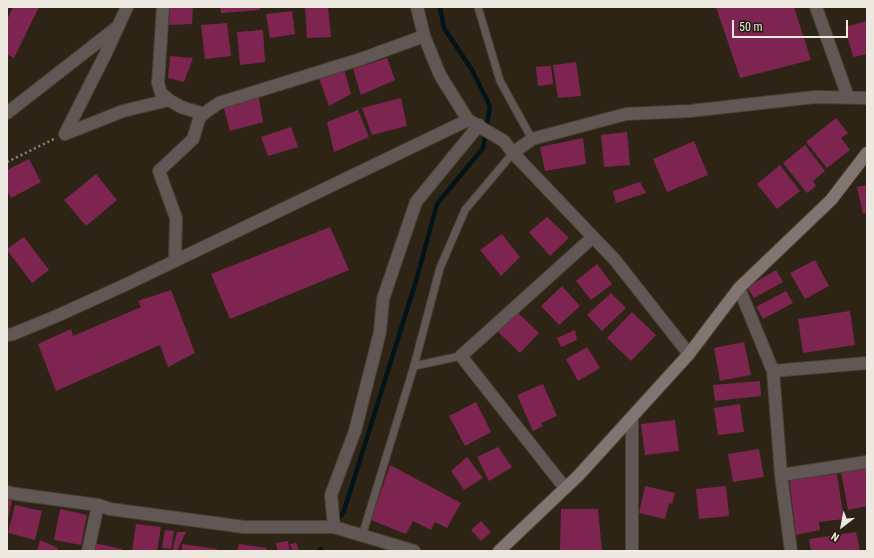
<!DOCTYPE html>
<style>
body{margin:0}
#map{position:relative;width:874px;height:558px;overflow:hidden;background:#2d2416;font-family:"Roboto Condensed",sans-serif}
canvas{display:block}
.frame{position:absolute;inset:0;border:8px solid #eee9e0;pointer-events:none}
.north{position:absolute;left:822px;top:506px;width:40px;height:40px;-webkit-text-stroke:3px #231b0d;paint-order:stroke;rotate:212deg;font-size:11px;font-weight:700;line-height:16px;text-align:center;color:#eee9e0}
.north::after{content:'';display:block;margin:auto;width:14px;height:18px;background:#eee9e0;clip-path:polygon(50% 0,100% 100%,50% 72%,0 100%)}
.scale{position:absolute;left:732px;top:20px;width:116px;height:18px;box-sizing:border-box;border:2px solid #eee9e0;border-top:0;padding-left:5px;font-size:12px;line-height:14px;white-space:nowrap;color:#eee9e0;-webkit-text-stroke:3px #231b0d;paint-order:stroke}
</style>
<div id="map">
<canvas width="874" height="558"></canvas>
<div class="frame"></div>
<div class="north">N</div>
<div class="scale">50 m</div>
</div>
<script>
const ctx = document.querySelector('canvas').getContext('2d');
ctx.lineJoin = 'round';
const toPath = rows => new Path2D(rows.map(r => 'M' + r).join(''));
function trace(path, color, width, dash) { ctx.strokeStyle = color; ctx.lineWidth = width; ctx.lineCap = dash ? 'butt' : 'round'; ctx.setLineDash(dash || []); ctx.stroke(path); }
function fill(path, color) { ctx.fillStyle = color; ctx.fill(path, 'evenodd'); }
trace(toPath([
 [336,523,344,511,416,281,437,204,483,148,490,106,472,70,444,28,440,7],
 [319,551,321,549]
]), '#031418', 4.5);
fill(toPath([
 [13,7,39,7,14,58,7,54,7,20],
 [170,7,193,7,192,24,169,25],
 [220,7,259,7,260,10,221,13],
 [305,7,328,7,331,37,307,38],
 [716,7,794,7,811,60,740,78],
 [292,11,295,34,270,38,266,14],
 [867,21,867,54,853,57,845,27],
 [227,23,231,56,205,59,201,25],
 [263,30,265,62,240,65,237,32],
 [170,56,193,58,184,82,168,78],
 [387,58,395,80,361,95,353,69],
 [576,62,581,96,558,98,553,65],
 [551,66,553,84,538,86,536,67],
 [344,69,351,94,329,106,319,78],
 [258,93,263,122,230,131,223,104],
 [401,98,407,126,372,135,362,108],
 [358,110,369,137,334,152,327,122],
 [836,118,848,133,841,138,850,150,827,168,806,142],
 [291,127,298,147,268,156,261,137],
 [627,132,630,165,604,167,601,135],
 [583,138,586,164,545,171,540,147],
 [694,141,708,175,667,192,653,159],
 [805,145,825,171,813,181,816,186,807,193,783,163],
 [29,159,41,182,11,198,7,190,7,170],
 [780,165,800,191,777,209,757,184],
 [96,174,117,200,86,226,64,200],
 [640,182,646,193,616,203,613,191],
 [867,185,867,213,863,214,857,187],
 [547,217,569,238,550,256,529,232],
 [330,227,349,270,230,319,211,274],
 [502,234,520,257,501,276,480,250],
 [24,237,49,270,32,283,7,250,7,249],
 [815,260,829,286,805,299,790,273],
 [597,264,612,284,591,300,576,281],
 [776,270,783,282,754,298,747,287],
 [562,286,580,306,559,325,541,306],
 [171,290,195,353,168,367,160,345,56,391,38,344,71,329,73,336,141,307,138,301],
 [786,291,793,303,763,319,756,307],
 [611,293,626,308,602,331,587,315],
 [514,309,539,333,520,353,495,329],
 [850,311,855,345,803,353,798,319],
 [632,312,656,335,631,361,607,338],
 [575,330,577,340,561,347,557,338],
 [744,342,751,375,720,381,714,348],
 [587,347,600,368,578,381,566,359],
 [760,381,761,396,715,401,713,385],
 [543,384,557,416,541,423,543,426,533,431,517,395],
 [476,402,491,432,465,446,449,416],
 [740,404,744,432,718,435,714,408],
 [675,420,679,451,645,455,641,424],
 [498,447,512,467,489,481,477,457],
 [759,449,764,477,733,482,728,454],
 [467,457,483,478,464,490,451,471],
 [390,465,461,503,447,528,435,522,431,530,413,521,406,534,371,520],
 [867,468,867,506,848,510,841,472],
 [837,474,844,519,819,522,820,530,796,535,789,477,811,477],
 [645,486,675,493,672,504,669,503,665,519,639,513],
 [726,486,729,516,699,519,696,489],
 [7,498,12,500,8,519,7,518],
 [15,505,42,511,35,540,8,533],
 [60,509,87,515,81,545,54,540],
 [561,509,598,509,602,551,560,551],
 [481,521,491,532,481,541,471,530],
 [136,524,161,527,157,551,132,551],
 [165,530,174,531,171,549,162,548],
 [177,532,186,532,177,551,172,551],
 [856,532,860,551,811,551,809,539],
 [40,540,58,548,57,551,37,551],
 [288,541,290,551,278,551,276,543],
 [94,543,122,549,121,551,93,551],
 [296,543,299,551,292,551,290,544],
 [182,544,217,549,217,551,182,551],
 [239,544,267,548,266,551,237,551]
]), '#7d2550');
const lane = toPath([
 [478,7,500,81,532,139],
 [414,366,461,356],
 [362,536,414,366,440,268,465,210,513,153]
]);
const street = toPath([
 [163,7,158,83,161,93,169,100,181,107,204,114],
 [417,7,424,36,440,75,468,120,504,141,513,153,615,260,689,354],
 [816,7,848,97],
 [7,113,116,28],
 [65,134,106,53,127,7],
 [65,134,123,111,169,100],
 [513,153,532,139,626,114,690,111,815,97,867,98],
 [175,261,176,218,159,171,193,139,200,116,219,103,361,59,424,36],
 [739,288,773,371,781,475,791,551],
 [7,335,13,334,59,315,127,284,468,120],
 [773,371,867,363],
 [632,417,632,551],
 [781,475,867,462],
 [565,488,461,356,593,237],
 [7,492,16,494,98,505,110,509,244,527,334,527,414,551],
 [334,527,331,495,355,431,380,332,383,299,416,202,479,125],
 [88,551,98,505]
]);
const secondary = toPath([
 [499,551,579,475,689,354,739,288,831,200,867,153]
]);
trace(lane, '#484032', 9);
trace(street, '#484032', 14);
trace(secondary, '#484032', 14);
trace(toPath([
 [7,162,54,139]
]), '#8a8377', 2.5, [2, 3]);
trace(lane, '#615856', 7);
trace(street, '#615856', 12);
trace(secondary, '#827471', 12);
</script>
